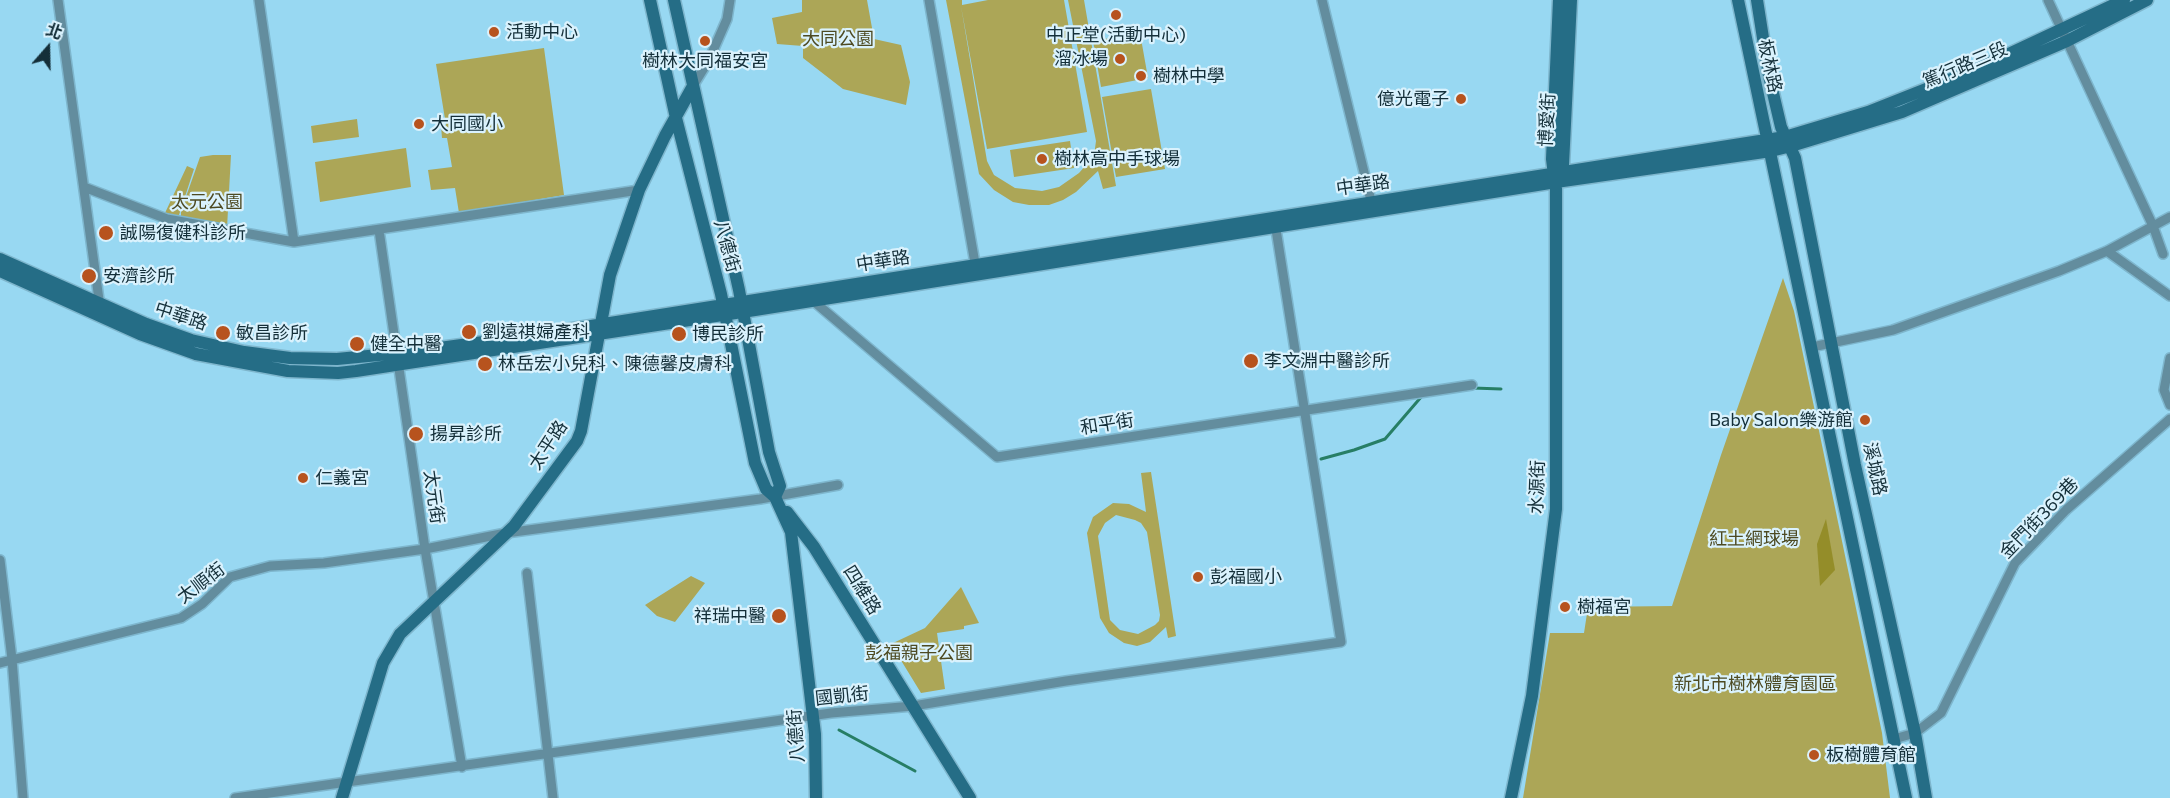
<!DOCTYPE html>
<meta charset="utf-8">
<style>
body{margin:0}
#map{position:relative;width:2170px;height:798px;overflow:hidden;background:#98d8f2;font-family:Commissioner,"Noto Sans TC",sans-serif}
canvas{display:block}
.north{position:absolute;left:18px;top:18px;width:60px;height:60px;-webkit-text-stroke:4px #daf2fd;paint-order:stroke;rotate:20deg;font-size:16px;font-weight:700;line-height:24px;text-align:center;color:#142f39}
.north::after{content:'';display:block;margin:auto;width:21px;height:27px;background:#142f39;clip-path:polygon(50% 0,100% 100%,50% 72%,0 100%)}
</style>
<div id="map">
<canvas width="2170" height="798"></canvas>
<div class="north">北</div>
</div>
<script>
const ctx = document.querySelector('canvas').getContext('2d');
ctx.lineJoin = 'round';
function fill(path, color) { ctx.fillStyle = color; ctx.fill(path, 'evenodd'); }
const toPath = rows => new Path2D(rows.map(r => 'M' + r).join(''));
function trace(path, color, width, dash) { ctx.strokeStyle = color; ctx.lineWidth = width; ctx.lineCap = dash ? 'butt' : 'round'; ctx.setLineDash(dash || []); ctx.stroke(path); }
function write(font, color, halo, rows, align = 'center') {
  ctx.font = font + ' Commissioner,"Noto Sans TC",sans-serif'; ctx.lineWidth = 4.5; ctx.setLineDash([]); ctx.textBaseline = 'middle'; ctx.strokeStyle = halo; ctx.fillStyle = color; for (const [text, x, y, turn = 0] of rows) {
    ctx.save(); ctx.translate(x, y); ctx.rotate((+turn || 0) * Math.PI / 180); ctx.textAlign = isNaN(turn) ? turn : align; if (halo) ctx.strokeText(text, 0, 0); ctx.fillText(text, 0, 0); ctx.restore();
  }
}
fill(toPath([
 [802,0,867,0,874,39,901,45,910,82,906,105,843,89,803,58,803,46,777,44,772,18,802,12],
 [946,0,962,0,962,5,988,0,1064,0,1087,132,987,149,961,6,987,161,994,175,1015,188,1042,191,1059,187,1079,173,1094,156,1096,141,1068,0,1084,0,1116,186,1103,189,1098,171,1076,192,1063,200,1049,205,1029,205,1013,202,994,190,979,174],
 [1140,33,1148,78,1101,87,1093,41],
 [544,48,564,195,459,213,455,188,431,190,428,170,452,167,447,138,442,138,441,126,446,125,436,64],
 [1151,89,1165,169,1116,177,1102,97],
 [357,119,359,137,313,143,311,126],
 [1070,141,1074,168,1014,177,1010,150],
 [406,148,411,187,320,202,315,162],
 [213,155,231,155,227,228,181,218,181,211,200,157],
 [187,166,194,169,178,218,165,213],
 [1783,278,1794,311,1882,733,1890,798,1523,798,1550,633,1584,633,1588,607,1672,606,1721,455],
 [1151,472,1176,636,1168,638,1166,627,1150,642,1137,646,1124,643,1109,633,1100,618,1087,533,1093,517,1113,503,1129,504,1146,512,1141,473],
 [1116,515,1135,520,1141,523,1147,532,1160,615,1159,621,1155,625,1138,634,1120,630,1110,620,1098,536,1105,523],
 [691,576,705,583,675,622,657,616,645,605],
 [961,587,979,623,964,626,964,629,937,633,945,689,921,693,891,644,925,628]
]), '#aca657');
fill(toPath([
 [1826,519,1835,570,1820,586,1817,544]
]), '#948d29');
trace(toPath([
 [1473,388,1501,389],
 [1321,459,1354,450,1385,439,1422,396],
 [839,730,915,771]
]), '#277e65', 3);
const street = toPath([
 [58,0,100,307],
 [259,0,294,242,639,190],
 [929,0,976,269],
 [1322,0,1373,209],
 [2048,0,2153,226,2163,254],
 [693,86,709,60,727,19,730,0],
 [84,187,167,219,294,242],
 [379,230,425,549,462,767],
 [2107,251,2170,296],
 [811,299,997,457,1472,385],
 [1812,347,1893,330,2059,271,2107,251,2170,217],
 [2170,358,2164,390,2170,405],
 [0,560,12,659,23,798],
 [527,573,553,798],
 [0,663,181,618,202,604,230,577,270,566,324,563,425,549,506,533,760,499,838,485],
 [1894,739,1915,733,1941,713,2015,563,2066,510,2170,419],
 [235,798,831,713,913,706,1066,681,1341,642,1275,223]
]);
const secondary = toPath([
 [650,0,676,118,721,294,755,463,766,489,775,497,791,532,815,734,816,798],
 [674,0,739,290,769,452,780,486,775,497],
 [1738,0,1906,798],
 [1757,0,1769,76,1781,127,1795,158,1855,465,1915,733,1926,798],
 [1556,173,1563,165,1571,0],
 [0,259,146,324,191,340,244,352,290,358,337,359,410,352,528,336,1785,137,1868,112,1979,68,2124,0],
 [0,271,140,334,196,354,288,371,338,373,356,371,755,310,1556,182,1771,151,1791,146,1902,112,2067,41,2147,0],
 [787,512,814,547,970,798],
 [342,798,383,663,400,634,514,526,577,441,581,431,610,275,639,190,665,136,693,86],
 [1511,798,1532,696,1556,509,1556,173,1553,167,1552,159,1559,0]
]);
trace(street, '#7eb6cd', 12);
trace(secondary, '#7eb6cd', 15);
trace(street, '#638d9e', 9);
trace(secondary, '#256d86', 12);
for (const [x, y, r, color] of [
 [1116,15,6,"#b7531e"],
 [494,32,6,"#b7531e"],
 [705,41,6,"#b7531e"],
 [1120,59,6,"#b7531e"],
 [1141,76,6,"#b7531e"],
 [1461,99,6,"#b7531e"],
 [419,124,6,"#b7531e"],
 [1042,159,6,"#b7531e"],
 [106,233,8,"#b7531e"],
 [89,276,8,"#b7531e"],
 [469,332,8,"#b7531e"],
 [223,333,8,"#b7531e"],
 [679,334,8,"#b7531e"],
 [357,344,8,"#b7531e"],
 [1251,361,8,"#b7531e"],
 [485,364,8,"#b7531e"],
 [1865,420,6,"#b7531e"],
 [416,434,8,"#b7531e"],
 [303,478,6,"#b7531e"],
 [1198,577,6,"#b7531e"],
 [1565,607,6,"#b7531e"],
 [779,616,8,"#b7531e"],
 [1814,755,6,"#b7531e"]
]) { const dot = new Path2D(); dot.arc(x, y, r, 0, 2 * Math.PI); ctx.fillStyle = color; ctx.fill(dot); trace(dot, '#daf2fd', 2); }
write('18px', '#142f39', '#daf2fd', [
 ["活動中心",506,32],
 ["中正堂(活動中心)",1116,35,"center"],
 ["溜冰場",1108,59,"right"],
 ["樹林大同福安宮",705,61,"center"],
 ["樹林中學",1153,76],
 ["億光電子",1449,99,"right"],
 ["大同國小",431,124],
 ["樹林高中手球場",1054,159],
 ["誠陽復健科診所",120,233],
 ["安濟診所",103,276],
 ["劉遠祺婦產科",482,332],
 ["敏昌診所",236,333],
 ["博民診所",692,334],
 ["健全中醫",370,344],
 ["李文淵中醫診所",1264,361],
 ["林岳宏小兒科、陳德馨皮膚科",498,364],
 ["Baby Salon樂游館",1853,420,"right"],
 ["揚昇診所",430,434],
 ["仁義宮",315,478],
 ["彭福國小",1210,577],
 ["樹福宮",1577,607],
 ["祥瑞中醫",766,616,"right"],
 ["板樹體育館",1826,755]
], 'left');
write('18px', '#4d4a22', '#daf2fd', [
 ["大同公園",838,39],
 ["太元公園",207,202],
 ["紅土網球場",1754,539],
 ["彭福親子公園",919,653],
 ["新北市樹林體育園區",1755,684]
]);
write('18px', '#142f39', '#daf2fd', [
 ["篤行路三段",1965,65,-23],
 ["板林路",1770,66,78],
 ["博愛街",1547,120,-87],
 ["中華路",1363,185,-8],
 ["八德街",727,246,75],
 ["中華路",883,261,-9],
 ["中華路",181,316,18],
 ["和平街",1107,424,-9],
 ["太平路",548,445,-57],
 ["溪城路",1875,469,78],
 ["水源街",1537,487,-88],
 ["太元街",434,497,82],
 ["金門街369巷",2039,518,-46],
 ["太順街",201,583,-37],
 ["四維路",862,590,58],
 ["國凱街",842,696,-6],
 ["八德街",796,736,-94]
]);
</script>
